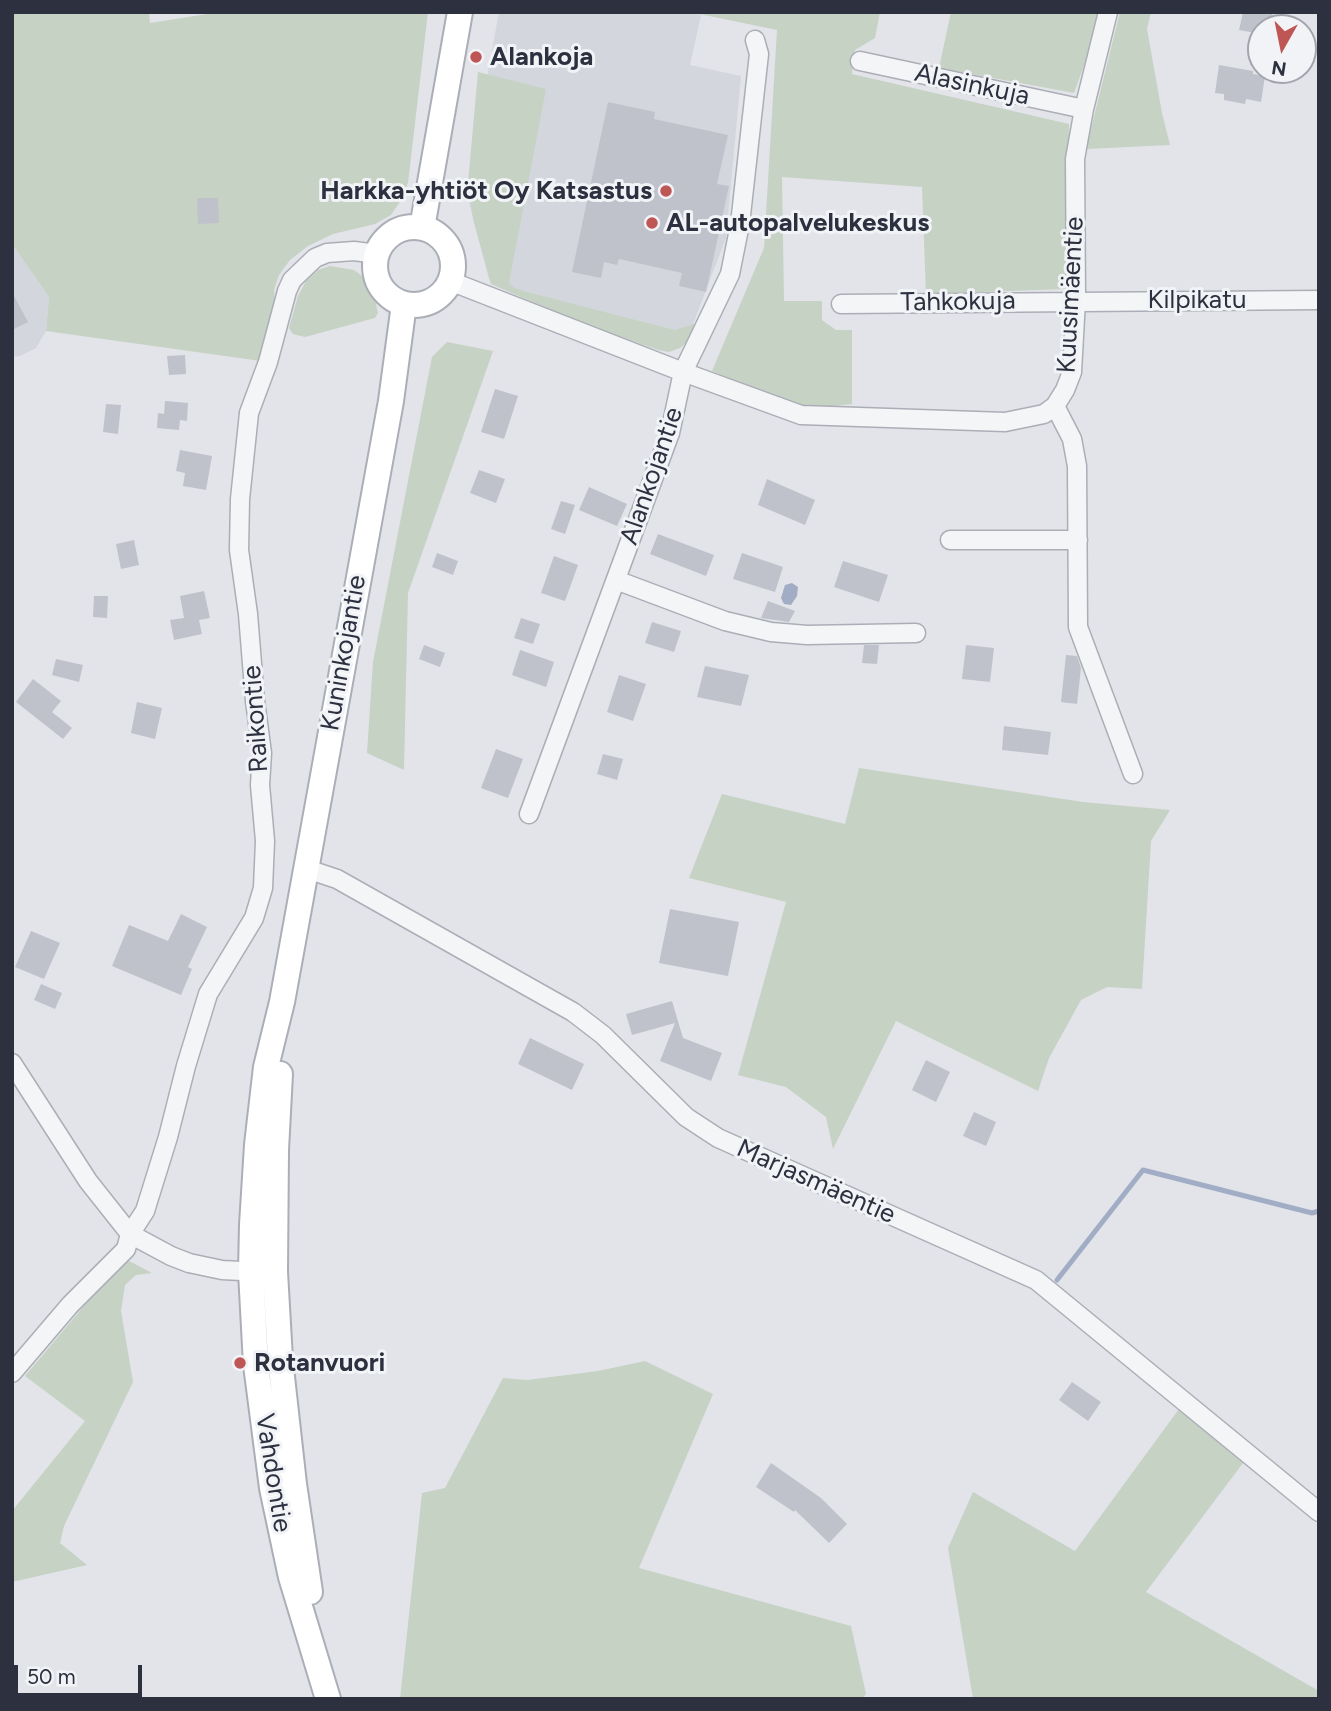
<!DOCTYPE html>
<meta charset="utf-8">
<style>
body{margin:0}
#map{position:relative;width:1331px;height:1711px;overflow:hidden;background:#e2e4e9;font-family:Figtree,sans-serif}
canvas{display:block}
.frame{position:absolute;inset:0;border:14px solid #2c303f;pointer-events:none}
.north{position:absolute;left:1247px;top:14px;width:70px;height:70px;box-sizing:border-box;background:#f1f3f6;border:2px solid #a2a5ad;border-radius:50%;rotate:189deg;font-size:19px;font-weight:700;line-height:28px;text-align:center;color:#2c303f}
.north::after{content:'';display:block;margin:auto;width:24px;height:32px;background:#bf5656;clip-path:polygon(50% 0,100% 100%,50% 72%,0 100%)}
.scale{position:absolute;left:14px;top:1665px;width:128px;height:32px;box-sizing:border-box;border:4px solid #2c303f;border-top:0;padding-left:9px;font-size:21px;line-height:24px;white-space:nowrap;color:#2c303f;-webkit-text-stroke:5px #f1f3f6;paint-order:stroke}
</style>
<div id="map">
<canvas width="1331" height="1711"></canvas>
<div class="frame"></div>
<div class="north">N</div>
<div class="scale">50 m</div>
</div>
<script>
const ctx = document.querySelector('canvas').getContext('2d');
ctx.lineJoin = 'round';
function fill(path, color) { ctx.fillStyle = color; ctx.fill(path, 'evenodd'); }
const toPath = rows => new Path2D(rows.map(r => 'M' + r).join(''));
function trace(path, color, width, dash) { ctx.strokeStyle = color; ctx.lineWidth = width; ctx.lineCap = dash ? 'butt' : 'round'; ctx.setLineDash(dash || []); ctx.stroke(path); }
function write(font, color, halo, rows, align = 'center') {
  ctx.font = font + ' Figtree,sans-serif'; ctx.lineWidth = 6; ctx.setLineDash([]); ctx.textBaseline = 'middle'; ctx.strokeStyle = halo; ctx.fillStyle = color; for (const [text, x, y, turn = 0] of rows) {
    ctx.save(); ctx.translate(x, y); ctx.rotate((+turn || 0) * Math.PI / 180); ctx.textAlign = isNaN(turn) ? turn : align; if (halo) ctx.strokeText(text, 0, 0); ctx.fillText(text, 0, 0); ctx.restore();
  }
}
fill(toPath([
 [499,12,690,12,701,15,690,65,741,76,726,238,689,335,581,315,489,279,466,191],
 [12,244,49,297,46,331,36,348,20,356,12,357]
]), '#d4d6dd');
fill(toPath([
 [12,12,149,12,150,23,220,12,428,12,408,183,401,200,391,215,375,224,333,234,308,246,290,260,279,275,274,290,278,328,268,362,46,331,49,297,12,244],
 [690,12,880,12,875,38,855,50,852,74,1069,124,1067,289,926,294,922,187,782,177,784,301,822,301,822,320,836,330,852,330,852,404,802,410,712,371,764,248,777,30],
 [951,12,1099,12,1090,49,1074,93,939,68],
 [1120,12,1151,12,1147,29,1162,113,1170,145,1086,149],
 [478,72,546,89,509,283,513,287,523,291,663,327,675,330,694,324,695,326,690,340,680,348,669,352,658,350,576,321,491,284,473,219,468,183],
 [330,266,354,270,365,278,374,295,378,313,375,318,305,337,293,334,289,328,298,296,306,281,318,270],
 [447,342,493,351,408,593,404,770,367,753,373,662,432,357],
 [859,768,1083,802,1170,810,1151,841,1142,989,1107,987,1081,1000,1049,1058,1038,1091,896,1021,833,1149,826,1117,786,1087,738,1075,786,902,689,878,722,794,845,824],
 [129,1261,152,1273,136,1275,125,1285,121,1311,133,1382,64,1526,60,1543,87,1565,12,1582,12,1511,85,1421,25,1376,116,1268],
 [645,1361,713,1394,639,1568,851,1626,866,1694,862,1699,400,1699,422,1493,445,1488,503,1378,527,1380,598,1371],
 [1179,1409,1243,1463,1146,1592,1319,1691,1319,1699,973,1699,948,1548,973,1492,1075,1551]
]), '#c6d2c4');
fill(toPath([
 [792,583,798,587,797,596,791,605,784,604,781,598,785,585]
]), '#a1adc5');
trace(toPath([
 [1057,1280,1143,1170,1312,1213,1319,1211]
]), '#a1adc5', 5);
fill(toPath([
 [1243,12,1273,12,1270,28,1261,28,1261,34,1239,30],
 [1219,65,1253,71,1253,74,1265,76,1261,102,1246,99,1245,104,1224,100,1224,94,1215,93],
 [608,102,655,112,654,119,728,135,717,184,729,186,706,292,679,286,682,273,619,259,617,265,604,262,601,278,572,272],
 [197,198,218,198,219,223,198,224],
 [12,292,28,322,12,330],
 [185,355,186,374,169,375,167,356],
 [495,389,518,396,504,439,481,432],
 [165,401,188,403,187,421,180,420,179,430,157,428,158,413,164,414],
 [106,404,121,405,118,434,103,432],
 [180,450,212,456,206,490,183,486,185,473,176,471],
 [479,470,505,479,496,503,470,493],
 [767,479,815,500,805,525,758,505],
 [589,487,627,504,617,526,579,510],
 [561,501,575,505,565,534,551,529],
 [658,534,714,555,706,576,650,554],
 [134,540,139,565,121,569,116,544],
 [437,553,458,561,453,575,432,567],
 [742,553,783,567,775,592,733,579],
 [554,556,578,565,565,601,541,593],
 [843,561,888,575,879,602,834,587],
 [204,591,210,618,199,620,202,634,174,640,170,620,184,618,180,596],
 [94,596,108,596,107,618,93,617],
 [768,601,795,611,789,622,761,618],
 [521,618,540,624,533,644,514,638],
 [652,622,681,631,674,652,645,643],
 [424,645,445,653,440,667,419,659],
 [864,645,879,645,877,664,862,663],
 [966,645,994,648,990,682,962,679],
 [520,650,554,662,546,687,512,675],
 [1066,655,1077,656,1081,668,1077,704,1061,702],
 [56,659,83,665,79,682,52,675],
 [705,666,749,675,741,706,697,697],
 [619,675,646,684,633,721,607,712],
 [33,679,61,701,52,712,72,728,63,739,16,702],
 [137,702,162,708,155,739,131,733],
 [1004,726,1051,732,1048,755,1002,750],
 [496,749,523,759,508,798,481,788],
 [603,754,623,759,617,780,597,774],
 [670,909,739,922,728,976,659,963],
 [181,914,207,927,188,967,192,969,181,995,112,966,129,925,168,941],
 [31,931,60,943,44,979,15,967],
 [41,984,62,993,55,1009,34,1000],
 [672,1001,683,1038,722,1053,711,1081,660,1061,675,1023,632,1035,626,1014],
 [530,1038,584,1064,572,1090,518,1064],
 [926,1060,950,1072,936,1102,912,1090],
 [974,1112,996,1122,986,1146,963,1136],
 [1072,1382,1101,1402,1088,1421,1059,1400],
 [771,1463,821,1498,847,1524,829,1543,795,1510,794,1512,756,1487]
]), '#c0c2cb');
const street = toPath([
 [755,40,759,54,740,224,730,274,683,372,801,415,1005,422,1044,414,1055,406,1065,390,1072,372,1076,300,1075,159,1084,109,1108,12],
 [860,61,1084,109],
 [450,281,683,372,670,433,529,814],
 [841,304,1319,300],
 [1055,406,1072,439,1077,466,1078,627,1133,774],
 [950,540,1078,540],
 [616,580,725,621,771,632,807,635,916,633],
 [304,868,337,879,573,1012,603,1035,686,1117,718,1138,1036,1280,1319,1512],
 [12,1063,88,1181,130,1234,171,1256,189,1263,222,1270,261,1272],
 [12,1373,70,1305,126,1249,130,1234,145,1211,168,1137,186,1066,208,994,254,918,263,888,265,841,260,785,262,753,255,701,248,614,239,550,240,499,249,413,268,362,287,291,292,280,315,258,327,253,354,251,377,254]
]);
const secondary = toPath([
 '375 266a39 39 0 1 1 78 0a39 39 0 1 1-78 0Z',
 [422,228,460,12],
 [280,1074,276,1150,275,1272,280,1359,294,1484,310,1592],
 [328,1699,291,1577,272,1488,256,1365,251,1272,252,1225,257,1145,266,1067,282,1002,391,401,404,304]
]);
trace(street, '#abaeb6', 21);
trace(secondary, '#abaeb6', 28);
trace(street, '#f4f5f7', 18);
trace(secondary, '#fff', 24);
for (const [x, y, r, color] of [
 [476,57,7,"#bf5656"],
 [666,191,7,"#bf5656"],
 [652,223,7,"#bf5656"],
 [240,1363,7,"#bf5656"]
]) { const dot = new Path2D(); dot.arc(x, y, r, 0, 2 * Math.PI); ctx.fillStyle = color; ctx.fill(dot); trace(dot, '#f1f3f6', 2.5); }
write('bold 26px', '#2c303f', '#f1f3f6', [
 ["Alankoja",490,57],
 ["Harkka-yhtiöt Oy Katsastus",652,191,"right"],
 ["AL-autopalvelukeskus",666,223],
 ["Rotanvuori",254,1363]
], 'left');
write('26px', '#2c303f', '#f1f3f6', [
 ["Alasinkuja",972,85,12],
 ["Kuusimäentie",1071,295,-87],
 ["Kilpikatu",1197,300],
 ["Tahkokuja",958,302,-1],
 ["Alankojantie",652,476,-71],
 ["Kuninkojantie",344,653,-80],
 ["Raikontie",256,719,-94],
 ["Marjasmäentie",816,1182,24],
 ["Vahdontie",273,1473,81]
]);
</script>
